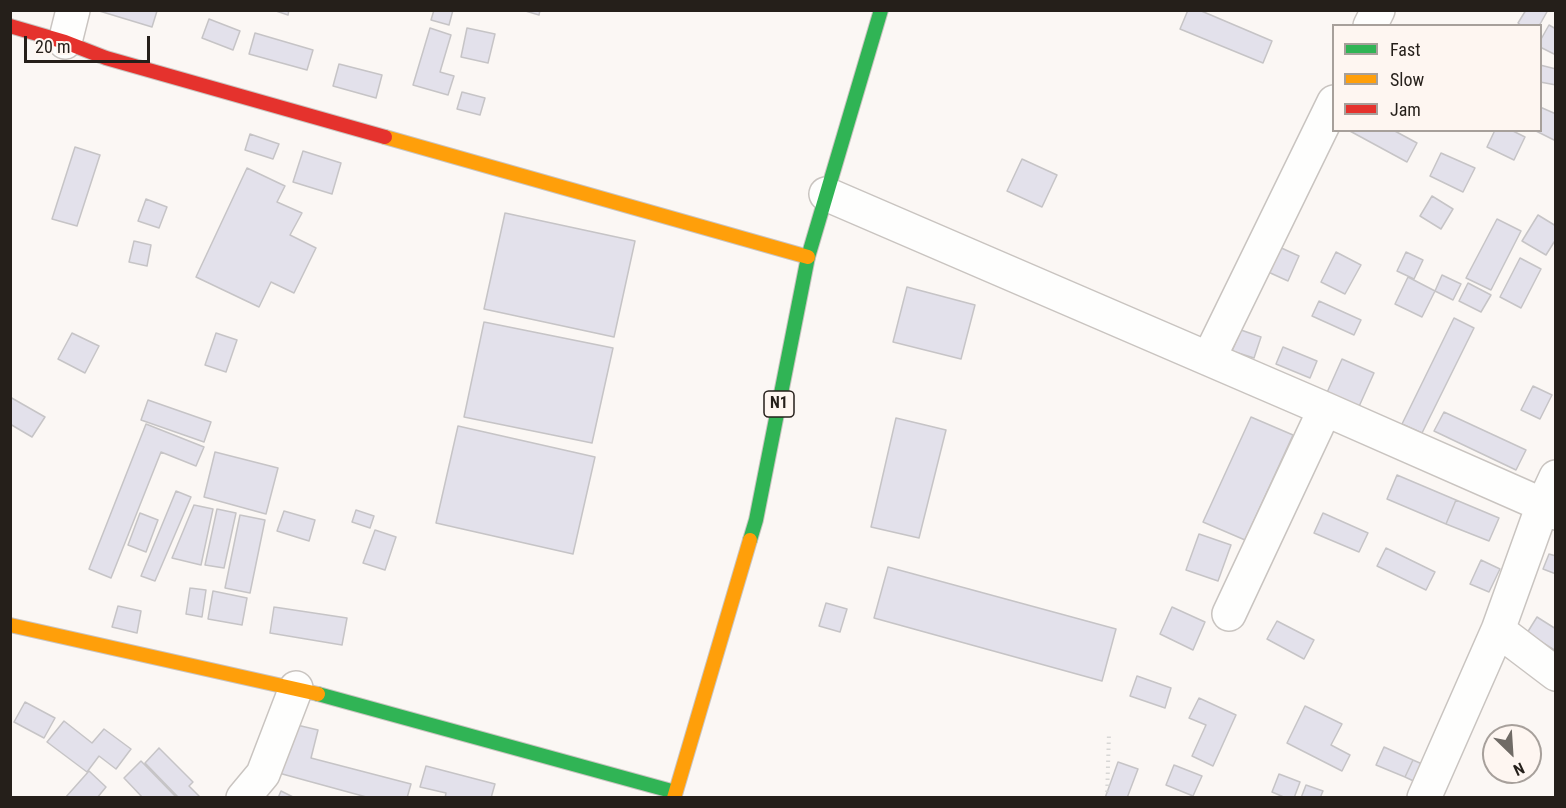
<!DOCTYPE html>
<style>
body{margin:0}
#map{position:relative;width:1566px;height:808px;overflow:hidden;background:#fbf7f4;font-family:"Roboto Condensed",sans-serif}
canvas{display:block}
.frame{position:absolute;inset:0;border:12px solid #251f1a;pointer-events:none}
.legend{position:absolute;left:1332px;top:24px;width:210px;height:108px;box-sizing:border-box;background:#fef6f1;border:2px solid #a7a09b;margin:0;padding:8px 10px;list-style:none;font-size:18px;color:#251f1a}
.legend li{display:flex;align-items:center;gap:12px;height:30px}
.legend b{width:30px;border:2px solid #a7a09b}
.north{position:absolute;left:1482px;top:724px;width:60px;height:60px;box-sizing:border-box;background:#fef6f1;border:2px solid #a7a09b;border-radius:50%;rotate:155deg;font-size:16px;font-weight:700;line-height:24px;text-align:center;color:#251f1a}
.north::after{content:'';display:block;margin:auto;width:21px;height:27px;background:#706b66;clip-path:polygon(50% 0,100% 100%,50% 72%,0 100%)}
.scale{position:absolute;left:24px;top:36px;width:126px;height:27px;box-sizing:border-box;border:3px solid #251f1a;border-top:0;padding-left:8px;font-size:18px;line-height:21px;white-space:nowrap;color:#251f1a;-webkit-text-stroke:4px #fef6f1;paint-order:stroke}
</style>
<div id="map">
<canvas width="1566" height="808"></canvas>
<div class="frame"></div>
<ul class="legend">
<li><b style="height:8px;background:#30b455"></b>Fast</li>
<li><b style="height:8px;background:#ff9f0a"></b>Slow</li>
<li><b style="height:8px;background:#e5322d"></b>Jam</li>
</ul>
<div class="north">N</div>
<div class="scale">20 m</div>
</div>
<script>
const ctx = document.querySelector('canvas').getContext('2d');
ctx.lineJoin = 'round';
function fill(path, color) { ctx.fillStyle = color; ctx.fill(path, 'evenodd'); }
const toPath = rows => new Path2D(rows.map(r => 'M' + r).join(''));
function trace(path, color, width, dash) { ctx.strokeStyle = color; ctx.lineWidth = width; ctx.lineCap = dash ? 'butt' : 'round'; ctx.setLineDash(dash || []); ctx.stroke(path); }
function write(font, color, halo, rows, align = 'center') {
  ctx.font = font + ' "Roboto Condensed",sans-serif'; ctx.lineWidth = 5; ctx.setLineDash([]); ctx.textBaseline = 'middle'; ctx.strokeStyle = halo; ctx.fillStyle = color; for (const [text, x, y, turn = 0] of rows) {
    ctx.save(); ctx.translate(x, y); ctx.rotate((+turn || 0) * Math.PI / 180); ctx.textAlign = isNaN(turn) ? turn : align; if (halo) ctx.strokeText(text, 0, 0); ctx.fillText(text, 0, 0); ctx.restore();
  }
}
const building = toPath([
 [96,10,155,10,157,11,152,27,96,10],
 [273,10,289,10,288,15,273,10],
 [434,10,453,10,449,25,431,20,434,10],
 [522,10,540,10,539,15,522,10],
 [1188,10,1199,10,1272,41,1263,63,1180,29,1188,10],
 [1526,10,1548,10,1539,26,1522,26,1518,23,1526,10],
 [209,19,240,31,233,50,202,38,209,19],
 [1549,25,1556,29,1556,55,1540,47,1540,41,1549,25],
 [430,28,451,35,440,72,454,76,448,95,413,85,430,28],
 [467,28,495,34,488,63,461,57,467,28],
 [255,33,313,50,307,70,249,54,255,33],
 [339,64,382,75,376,98,333,86,339,64],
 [1540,65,1556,69,1556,85,1540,82,1540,65],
 [462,92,485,98,480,115,457,109,462,92],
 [1540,107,1556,114,1556,141,1534,130,1540,130,1540,107],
 [1348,130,1393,130,1417,143,1407,162,1348,130],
 [1495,130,1511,130,1525,137,1514,160,1487,147,1495,130],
 [250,134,279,144,273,159,245,150,250,134],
 [75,147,100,155,77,226,52,219,75,147],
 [303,151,341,163,332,194,293,182,303,151],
 [1441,153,1475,168,1463,192,1430,176,1441,153],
 [1022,159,1057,175,1042,207,1007,191,1022,159],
 [247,168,285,186,277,202,302,213,290,235,316,248,294,293,271,282,259,307,196,277,247,168],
 [1432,196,1453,209,1441,229,1420,216,1432,196],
 [146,199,167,207,159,228,138,221,146,199],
 [505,213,635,241,614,337,484,309,505,213],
 [1538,215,1556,226,1556,239,1546,255,1522,241,1538,215],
 [1497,219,1521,231,1491,290,1466,278,1497,219],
 [134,241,151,245,147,266,129,262,134,241],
 [1277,246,1299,256,1288,281,1266,271,1277,246],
 [1336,252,1361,265,1345,294,1321,282,1336,252],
 [1406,252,1423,260,1414,279,1397,271,1406,252],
 [1520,258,1541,269,1521,308,1500,297,1520,258],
 [1442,275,1461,284,1453,300,1435,291,1442,275],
 [1408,277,1435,291,1422,317,1395,304,1408,277],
 [1468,283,1491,295,1481,312,1459,301,1468,283],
 [907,287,975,305,961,359,893,342,907,287],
 [1319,301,1361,320,1354,335,1312,316,1319,301],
 [1454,318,1474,328,1422,433,1402,424,1454,318],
 [484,322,613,348,592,443,464,417,484,322],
 [1241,330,1261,337,1254,358,1232,351,1241,330],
 [72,333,99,346,85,373,58,359,72,333],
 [216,333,237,340,226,372,205,365,216,333],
 [1283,347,1317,361,1310,378,1276,364,1283,347],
 [1342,359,1374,373,1357,411,1325,397,1342,359],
 [1533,386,1552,395,1540,419,1521,410,1533,386],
 [10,397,45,417,32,437,10,424,10,397],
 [148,400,211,422,204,442,141,420,148,400],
 [1444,412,1526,450,1516,470,1434,431,1444,412],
 [1251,417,1293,435,1245,540,1203,522,1251,417],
 [896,418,946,430,919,538,871,527,896,418],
 [146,424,204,447,196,466,161,452,111,578,89,569,146,424],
 [458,426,595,457,573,554,436,523,458,426],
 [215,452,278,468,266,514,204,497,215,452],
 [1397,475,1456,500,1446,524,1387,499,1397,475],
 [176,491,191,497,155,581,141,576,176,491],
 [1456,500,1499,518,1489,541,1446,524,1456,500],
 [194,505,213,509,201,565,172,558,194,505],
 [217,509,236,513,224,568,205,565,217,509],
 [356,510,374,516,370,528,352,522,356,510],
 [284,511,315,520,309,541,277,531,284,511],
 [140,513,158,520,146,552,128,545,140,513],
 [1323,513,1368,533,1359,552,1314,533,1323,513],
 [240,515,265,520,250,593,225,588,240,515],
 [375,530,396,537,385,570,363,563,375,530],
 [1199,534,1231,545,1218,581,1186,570,1199,534],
 [1386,548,1435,572,1426,590,1377,566,1386,548],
 [1549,554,1556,556,1556,574,1543,569,1549,554],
 [1481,560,1500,569,1489,592,1470,584,1481,560],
 [888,567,1116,629,1102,681,874,618,888,567],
 [190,588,206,590,202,617,186,614,190,588],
 [213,591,247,598,242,625,208,619,213,591],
 [826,603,847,609,840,632,819,626,826,603],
 [118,606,141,611,137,633,112,627,118,606],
 [274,607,347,618,342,645,270,633,274,607],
 [1172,607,1205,622,1193,650,1160,634,1172,607],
 [1537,617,1556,629,1556,651,1527,633,1537,617],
 [1277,621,1314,640,1304,659,1267,639,1277,621],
 [1137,676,1171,688,1165,708,1130,696,1137,676],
 [1199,698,1236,715,1213,766,1192,756,1206,725,1189,718,1199,698],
 [25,702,55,718,44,738,14,722,25,702],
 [1305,706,1342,724,1331,745,1350,755,1342,771,1287,743,1305,706],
 [64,721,92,743,104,729,131,749,116,769,99,756,87,772,47,742,64,721],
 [297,725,318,730,311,758,411,784,407,798,370,798,275,772,297,725],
 [1384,747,1413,760,1405,777,1376,765,1384,747],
 [159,748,193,782,189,786,201,798,179,798,145,763,159,748],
 [1413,760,1429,767,1422,785,1405,777,1413,760],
 [141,761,177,798,143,798,124,778,141,761],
 [1118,762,1138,769,1127,798,1105,798,1118,762],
 [1174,765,1202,776,1193,796,1166,785,1174,765],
 [426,766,495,784,491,798,445,798,446,793,420,787,426,766],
 [89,771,106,787,97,798,65,798,89,771],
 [1279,774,1300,782,1294,798,1286,798,1272,792,1279,774],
 [1306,785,1323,791,1320,798,1301,798,1306,785],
 [281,791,295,798,278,798,281,791]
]);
fill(building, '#e3e1eb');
trace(building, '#c6c4c6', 1.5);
const street = toPath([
 [1370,26,1378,10],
 [65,42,73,10],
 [826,194,1325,409,1543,505,1556,513],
 [1209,358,1334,102],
 [1229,614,1325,409],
 [1498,630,1556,674],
 [243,798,263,774,296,688],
 [1424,798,1498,630,1543,505,1556,477]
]);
const fast = toPath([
 [750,540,756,520,808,257,881,10],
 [318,694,675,792]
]);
const slow = toPath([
 [385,137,808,257],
 [10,625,318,694],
 [674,798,750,540]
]);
const jam = toPath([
 [10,26,65,42,106,58,385,137]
]);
trace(street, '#c9c4c0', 36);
trace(fast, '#c9c4c0', 16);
trace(slow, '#c9c4c0', 16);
trace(jam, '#c9c4c0', 16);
trace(toPath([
 [1107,798,1109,733]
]), '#d8d7d5', 4, [1.5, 4.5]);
trace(street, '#fefefd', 33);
trace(fast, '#30b455', 14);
trace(slow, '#ff9f0a', 14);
trace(jam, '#e5322d', 14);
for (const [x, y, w] of [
 [779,404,30]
]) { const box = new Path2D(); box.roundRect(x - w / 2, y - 13, w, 26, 4.5); ctx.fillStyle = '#fef6f1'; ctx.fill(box); trace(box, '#251f1a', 1.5); }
write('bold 16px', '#251f1a', null, [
 ["N1",779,404]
]);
</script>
